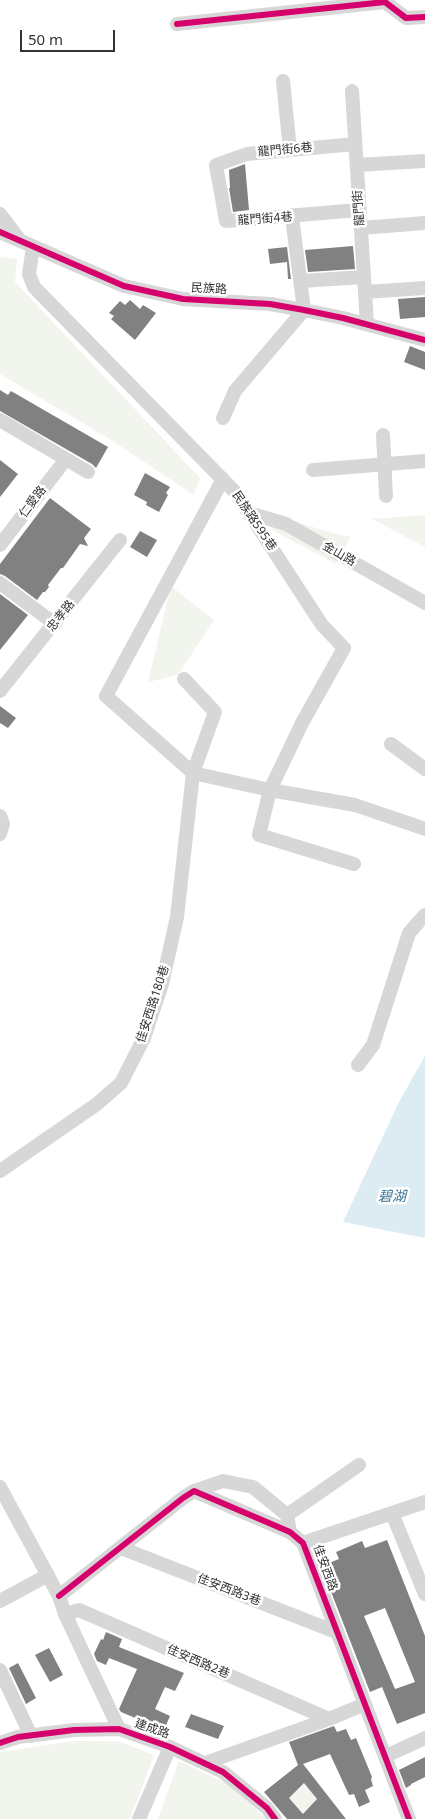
<!DOCTYPE html>
<meta charset="utf-8">
<style>
body{margin:0}
#map{position:relative;width:425px;height:1819px;overflow:hidden;background:#fff;font-family:"Noto Sans",sans-serif}
canvas{display:block}
.scale{position:absolute;left:20px;top:30px;width:95px;height:22px;box-sizing:border-box;border:2px solid #333;border-top:0;padding-left:6px;font-size:15px;line-height:18px;white-space:nowrap;color:#333;-webkit-text-stroke:4px #fff;paint-order:stroke}
</style>
<div id="map">
<canvas width="425" height="1819"></canvas>
<div class="scale">50 m</div>
</div>
<script>
const ctx = document.querySelector('canvas').getContext('2d');
ctx.lineJoin = 'round';
function fill(path, color) { ctx.fillStyle = color; ctx.fill(path, 'evenodd'); }
const toPath = rows => new Path2D(rows.map(r => 'M' + r).join(''));
function trace(path, color, width, dash) { ctx.strokeStyle = color; ctx.lineWidth = width; ctx.lineCap = dash ? 'butt' : 'round'; ctx.setLineDash(dash || []); ctx.stroke(path); }
function write(font, color, halo, rows, align = 'center') {
  ctx.font = font + ' "Noto Sans","Noto Sans TC",sans-serif'; ctx.lineWidth = 5; ctx.setLineDash([]); ctx.textBaseline = 'middle'; ctx.strokeStyle = halo; ctx.fillStyle = color; for (const [text, x, y, turn = 0] of rows) {
    ctx.save(); ctx.translate(x, y); ctx.rotate((+turn || 0) * Math.PI / 180); ctx.textAlign = isNaN(turn) ? turn : align; if (halo) ctx.strokeText(text, 0, 0); ctx.fillText(text, 0, 0); ctx.restore();
  }
}
fill(toPath([
 [0,257,17,259,15,282,200,478,194,495,111,440,0,374],
 [267,512,328,532,351,537,336,564,274,531],
 [425,515,425,547,372,519],
 [171,586,214,620,178,675,148,682],
 [74,1741,118,1741,154,1755,130,1819,0,1819,0,1752],
 [179,1761,226,1783,267,1819,158,1819],
 [304,1783,317,1799,307,1819,289,1798]
]), '#f1f5ed');
fill(toPath([
 [425,1056,425,1238,343,1222,399,1102]
]), '#ddebf3');
fill(toPath([
 [245,164,249,210,233,212,229,188,230,188,229,170],
 [353,246,355,269,308,272,305,250],
 [287,247,291,279,288,279,287,262,270,264,268,249],
 [425,297,425,317,400,319,398,299],
 [130,300,140,309,143,305,156,313,135,340,111,319,114,316,109,313,120,301,125,305],
 [410,346,425,352,425,370,404,362],
 [0,390,8,395,11,391,108,447,96,468,92,464,0,411],
 [0,460,18,474,0,497],
 [145,473,170,487,166,493,168,495,159,512,146,505,147,502,134,495],
 [50,498,91,529,84,538,88,546,80,544,63,568,61,568,48,585,49,587,45,592,43,592,37,600,5,576,0,574,0,564],
 [140,531,157,540,147,557,130,547],
 [0,594,28,615,0,650],
 [0,706,16,718,8,728,0,723],
 [387,1540,425,1636,425,1713,397,1724,382,1687,370,1692,321,1566,339,1559,336,1552,362,1541,365,1548],
 [385,1608,415,1682,395,1689,364,1616],
 [106,1632,122,1639,119,1647,184,1673,175,1691,165,1687,155,1709,170,1716,164,1730,121,1712,119,1709,137,1669,109,1658,106,1665,97,1661,94,1654,101,1639,103,1640],
 [49,1648,63,1675,50,1682,35,1655],
 [18,1663,36,1698,26,1704,9,1668],
 [191,1714,224,1726,218,1739,185,1727],
 [334,1726,337,1732,346,1729,351,1740,356,1738,372,1777,371,1779,373,1786,365,1790,370,1802,359,1807,354,1794,349,1795,330,1754,303,1764,346,1819,287,1819,264,1792,298,1765,289,1742],
 [304,1783,317,1799,303,1814,289,1798],
 [425,1757,425,1777,411,1784,411,1785,406,1788,399,1770]
]), '#818181');
trace(toPath([
 [177,24,385,2,406,18,425,17],
 [283,81,290,150],
 [352,91,367,324],
 [355,144,247,154,216,165,226,221,359,210],
 [357,165,425,161],
 [0,214,19,239],
 [361,228,425,223],
 [0,232,124,286,183,299,270,304,304,310,343,318,425,340],
 [33,247,29,274,34,287,236,493,322,625,344,648,302,723,270,790,259,835,354,864],
 [301,281,364,277],
 [365,292,425,288],
 [223,418,235,391,304,310,292,217],
 [0,420,88,472],
 [383,435,386,496],
 [313,470,425,461],
 [223,479,106,696,193,773,270,790,355,805,425,829],
 [249,513,286,524,425,603],
 [0,545,66,459],
 [0,583,55,624],
 [0,691,120,540],
 [391,744,425,769],
 [0,816,3,824,0,834],
 [358,1065,373,1045,409,933,425,915],
 [0,1171,97,1104,121,1083,144,1038,162,984,177,917,193,773,215,712,184,679],
 [0,1487,59,1596,65,1614,119,1729],
 [194,1491,223,1481,253,1487,287,1515,290,1532],
 [392,1513,425,1594],
 [287,1515,359,1465],
 [303,1543,425,1502],
 [121,1548,336,1632],
 [59,1596,183,1498,194,1491,290,1532,303,1543,409,1819],
 [0,1601,48,1575],
 [65,1614,79,1610,329,1719],
 [0,1670,31,1736],
 [0,1743,18,1737,74,1730,119,1729,170,1747,223,1772,267,1808,275,1819],
 [386,1756,425,1738],
 [205,1763,329,1719,365,1704],
 [139,1819,170,1747]
]), '#d7d7d7', 14);
trace(toPath([
 [177,24,385,2,406,18,425,17],
 [0,232,124,286,183,299,270,304,304,310,343,318,425,340],
 [59,1596,183,1498,194,1491,290,1532,303,1543,409,1819],
 [0,1743,18,1737,74,1730,119,1729,170,1747,223,1772,267,1808,275,1819]
]), '#d6006c', 6);
write('12px', '#333', '#fff', [
 ["龍門街6巷",285,150,-5],
 ["龍門街",359,208,-94],
 ["龍門街4巷",265,219,-4],
 ["民族路",209,289,3],
 ["仁愛路",33,502,-53],
 ["民族路595巷",254,521,56],
 ["金山路",339,554,30],
 ["忠孝路",61,616,-52],
 ["佳安西路180巷",153,1004,-72],
 ["佳安西路",325,1568,70],
 ["佳安西路3巷",229,1590,21],
 ["佳安西路2巷",198,1662,23],
 ["建成路",152,1729,19]
]);
write('italic 14px', '#3f7597', '#fff', [
 ["碧湖",392,1197]
]);
</script>
